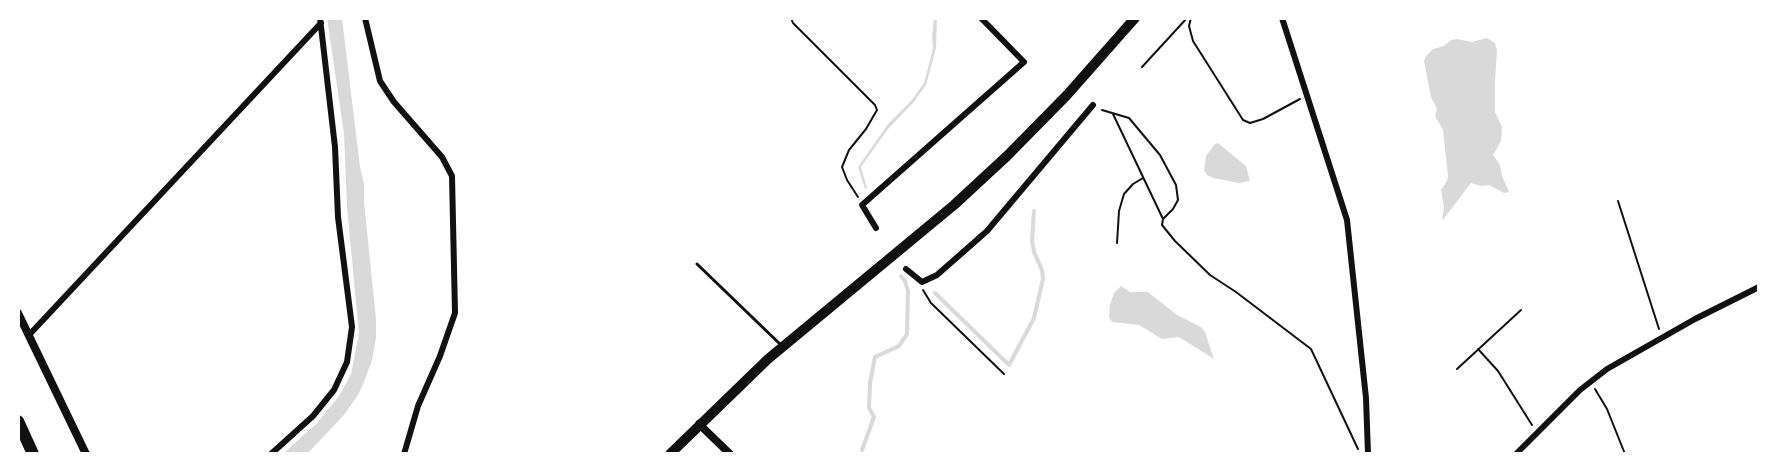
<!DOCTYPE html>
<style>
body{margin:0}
#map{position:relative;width:1777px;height:472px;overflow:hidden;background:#fff;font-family:Ubuntu,sans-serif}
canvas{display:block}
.frame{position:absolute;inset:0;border:20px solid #fff;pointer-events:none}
</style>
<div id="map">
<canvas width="1777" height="472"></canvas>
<div class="frame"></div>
</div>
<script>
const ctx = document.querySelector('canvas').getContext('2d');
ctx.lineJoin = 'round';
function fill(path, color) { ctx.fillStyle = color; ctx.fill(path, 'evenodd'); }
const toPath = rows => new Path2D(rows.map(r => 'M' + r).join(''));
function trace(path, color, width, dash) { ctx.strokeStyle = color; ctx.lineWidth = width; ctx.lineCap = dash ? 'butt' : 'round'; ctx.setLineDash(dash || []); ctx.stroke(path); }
fill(toPath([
 [327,18,342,18,360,167,364,184,364,202,376,319,376,338,372,360,364,382,358,395,344,415,307,454,283,454,317,423,339,396,351,374,359,334,347,207,344,134],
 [934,18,937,18,936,48,926,85,913,103,888,129,861,167,867,188,865,189,858,167,888,124,911,101,924,83,933,48,932,38],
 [1487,38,1495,43,1497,51,1495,81,1495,112,1502,127,1501,141,1493,155,1500,165,1502,176,1509,192,1504,193,1489,185,1481,186,1471,183,1442,221,1444,207,1441,190,1447,181,1448,176,1443,130,1435,116,1437,109,1431,97,1424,61,1426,56,1433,49,1444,46,1451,40,1457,39,1472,42],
 [1218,143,1246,166,1250,181,1239,183,1213,178,1207,175,1204,170,1206,156,1215,144],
 [1121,286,1130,292,1148,292,1177,315,1201,327,1205,332,1214,359,1179,337,1162,339,1139,325,1112,322,1109,317,1110,305,1114,293]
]), '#d9d9d9');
trace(toPath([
 [935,293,1009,365,1034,318,1043,279,1042,270,1034,252,1032,240,1034,211],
 [862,450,874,417,869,408,870,383,875,357,899,346,907,334,908,291,905,281,901,276]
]), '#d9d9d9', 4);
trace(toPath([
 [791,18,793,23,875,105,877,110,866,129,849,150,842,167,847,180,858,197],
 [1191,18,1189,26,1193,41,1243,120,1250,123,1263,119,1300,99],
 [1142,67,1187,18],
 [1102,110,1129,118,1160,155,1176,185,1178,200,1173,209,1163,219,1162,225,1175,241,1210,275,1236,292,1311,349,1358,449],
 [1113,114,1163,219],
 [1618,201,1659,329],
 [1117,243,1119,211,1124,194,1133,184,1143,178],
 [923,290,931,303,1004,374],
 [1478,349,1498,371,1532,425],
 [1457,369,1521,310],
 [1595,389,1607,409,1625,454]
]), '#111', 2);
trace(toPath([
 [697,264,781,345]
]), '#111', 3);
trace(toPath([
 [365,18,380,81,394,102,442,157,452,176,455,313,440,356,418,406,404,454],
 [1282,18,1347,220,1366,398,1368,454],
 [876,228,862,205,1024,62,981,18],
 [906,269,922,282,937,275,987,231,1093,105],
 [29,335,321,23],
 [271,454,313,416,334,390,347,362,352,327,338,217,335,147,320,18],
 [1516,454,1580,390,1607,369,1695,319,1759,287]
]), '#111', 6);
trace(toPath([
 [18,313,86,454],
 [699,424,730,454]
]), '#111', 8);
trace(toPath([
 [670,454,768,359,954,205,1007,156,1067,95,1135,18]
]), '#111', 10);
trace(toPath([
 [18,421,33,454]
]), '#111', 12);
</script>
